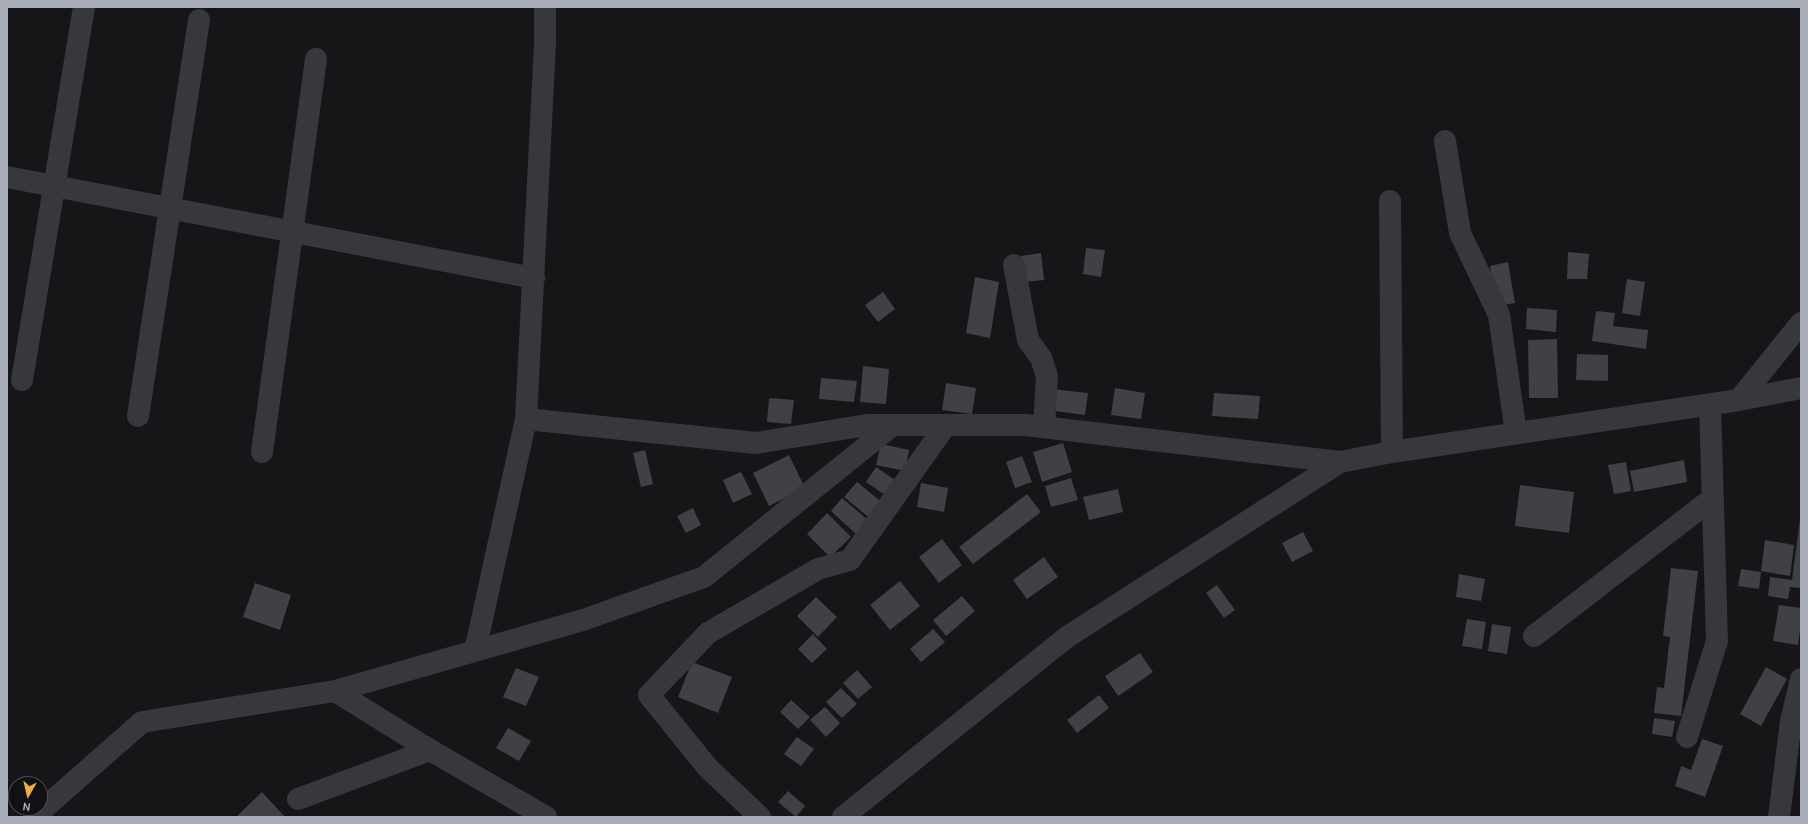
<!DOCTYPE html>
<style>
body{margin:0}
#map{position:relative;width:1808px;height:824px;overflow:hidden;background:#161618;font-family:Cabin,sans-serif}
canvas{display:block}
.frame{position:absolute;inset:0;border:8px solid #a8adb8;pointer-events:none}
.north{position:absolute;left:8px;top:776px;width:40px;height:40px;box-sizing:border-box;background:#111113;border:1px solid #4d4f55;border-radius:50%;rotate:188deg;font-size:11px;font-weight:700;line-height:16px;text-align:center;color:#a8adb8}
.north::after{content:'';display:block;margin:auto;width:14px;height:18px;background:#f2b134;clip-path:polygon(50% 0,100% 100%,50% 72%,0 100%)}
</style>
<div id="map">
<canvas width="1808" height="824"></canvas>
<div class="frame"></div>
<div class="north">N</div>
</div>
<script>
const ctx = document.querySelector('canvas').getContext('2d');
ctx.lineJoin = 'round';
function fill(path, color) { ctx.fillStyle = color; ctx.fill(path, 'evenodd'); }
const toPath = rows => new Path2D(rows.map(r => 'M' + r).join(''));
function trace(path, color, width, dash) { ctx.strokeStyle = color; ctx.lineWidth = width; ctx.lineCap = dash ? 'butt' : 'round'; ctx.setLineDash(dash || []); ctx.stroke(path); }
fill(toPath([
 [1086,248,1105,250,1101,277,1083,274],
 [1568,252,1589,254,1587,279,1567,279],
 [1041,253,1044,280,1025,282,1021,256],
 [1508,262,1515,303,1497,306,1490,266],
 [975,277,999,282,990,338,966,333],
 [1627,279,1645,282,1640,316,1622,313],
 [883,292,895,309,878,322,865,305],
 [1527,308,1557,310,1556,332,1526,329],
 [1596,311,1615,313,1613,326,1648,330,1646,349,1592,341],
 [1557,339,1558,398,1529,398,1528,340],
 [1577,354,1608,355,1608,381,1576,380],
 [863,366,889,369,886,404,860,402],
 [821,378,857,381,854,402,819,399],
 [946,383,976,388,972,414,942,410],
 [1115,388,1145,393,1141,419,1111,415],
 [1051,389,1088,393,1085,415,1048,410],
 [1214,393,1260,396,1258,419,1212,416],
 [769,398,794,400,791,424,767,422],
 [1063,443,1072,472,1042,482,1033,452],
 [881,444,909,450,905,471,876,465],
 [645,450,653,484,641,487,633,453],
 [789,455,805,488,769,506,753,473],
 [1022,456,1032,482,1015,488,1006,462],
 [1684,460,1687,482,1634,492,1630,471],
 [1626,462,1631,491,1614,494,1608,465],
 [876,467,898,482,888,497,866,482],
 [741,472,752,494,733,503,723,480],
 [1071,478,1078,500,1051,507,1045,486],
 [857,482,884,504,871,519,844,497],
 [921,483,948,488,944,512,917,507],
 [1520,485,1574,492,1569,533,1515,526],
 [1118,489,1123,512,1089,520,1083,497],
 [1027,494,1041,512,973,564,959,547],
 [842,498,868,520,856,534,831,511],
 [693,508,701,525,686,533,677,516],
 [827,513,851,537,830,557,807,534],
 [1800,519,1801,588,1790,587,1788,599,1768,596,1770,577,1792,580],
 [1303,532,1313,551,1292,562,1282,543],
 [942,539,962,565,939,583,919,557],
 [1765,540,1794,545,1790,576,1761,571],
 [1044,557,1058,577,1027,599,1013,580],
 [1671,568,1698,571,1681,716,1654,713,1657,687,1664,688,1670,637,1663,636],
 [1741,569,1761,572,1759,589,1738,586],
 [1459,574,1485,579,1481,601,1456,597],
 [900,581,920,606,890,630,870,605],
 [255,583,291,595,280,630,243,617],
 [1217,585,1235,610,1224,618,1206,593],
 [962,596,975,611,946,636,933,620],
 [816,597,837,617,818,637,797,616],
 [1779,605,1801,608,1801,623,1798,645,1773,641],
 [1467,619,1486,622,1482,649,1462,646],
 [1492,624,1511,627,1507,654,1488,651],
 [933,629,945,642,921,662,910,649],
 [813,634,827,649,812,663,798,649],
 [1140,653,1153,672,1118,696,1105,676],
 [692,662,732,677,718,713,678,697],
 [1766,667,1787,679,1761,726,1740,714],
 [516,668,539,677,526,706,503,697],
 [857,670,872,687,858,699,843,683],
 [841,688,857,704,842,718,826,702],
 [1099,695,1109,708,1077,733,1067,720],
 [791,700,810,717,798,729,780,712],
 [825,707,840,723,826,737,810,720],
 [1654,718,1675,721,1672,737,1652,734],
 [508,728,531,741,519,761,496,748],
 [797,737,814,749,801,766,784,754],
 [1702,739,1723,746,1705,797,1675,786,1681,766,1691,770],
 [788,791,805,806,796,817,778,802],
 [262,792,285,817,236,817]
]), '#404145');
trace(toPath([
 [545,7,545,44,526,419,756,443,867,425,1025,425,1340,462],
 [1445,141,1460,233,1499,315,1516,433],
 [7,177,534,278],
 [1390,201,1392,452],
 [1014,265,1028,340,1041,358,1047,376,1044,427],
 [22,380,84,7],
 [1739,400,1801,323],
 [138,416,199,20],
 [262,452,316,59],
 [1534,636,1713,498],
 [475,651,526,419],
 [335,691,583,620,704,577,893,425],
 [1687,737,1717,641,1710,404],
 [298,799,430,750],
 [34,817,142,722,335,691,430,750,546,817],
 [760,817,708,768,649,695,708,633,818,569,850,560,946,425],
 [843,817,1067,637,1340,462,1392,452,1739,400,1801,388],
 [1779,817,1791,721,1801,679]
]), '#37383d', 22);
</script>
